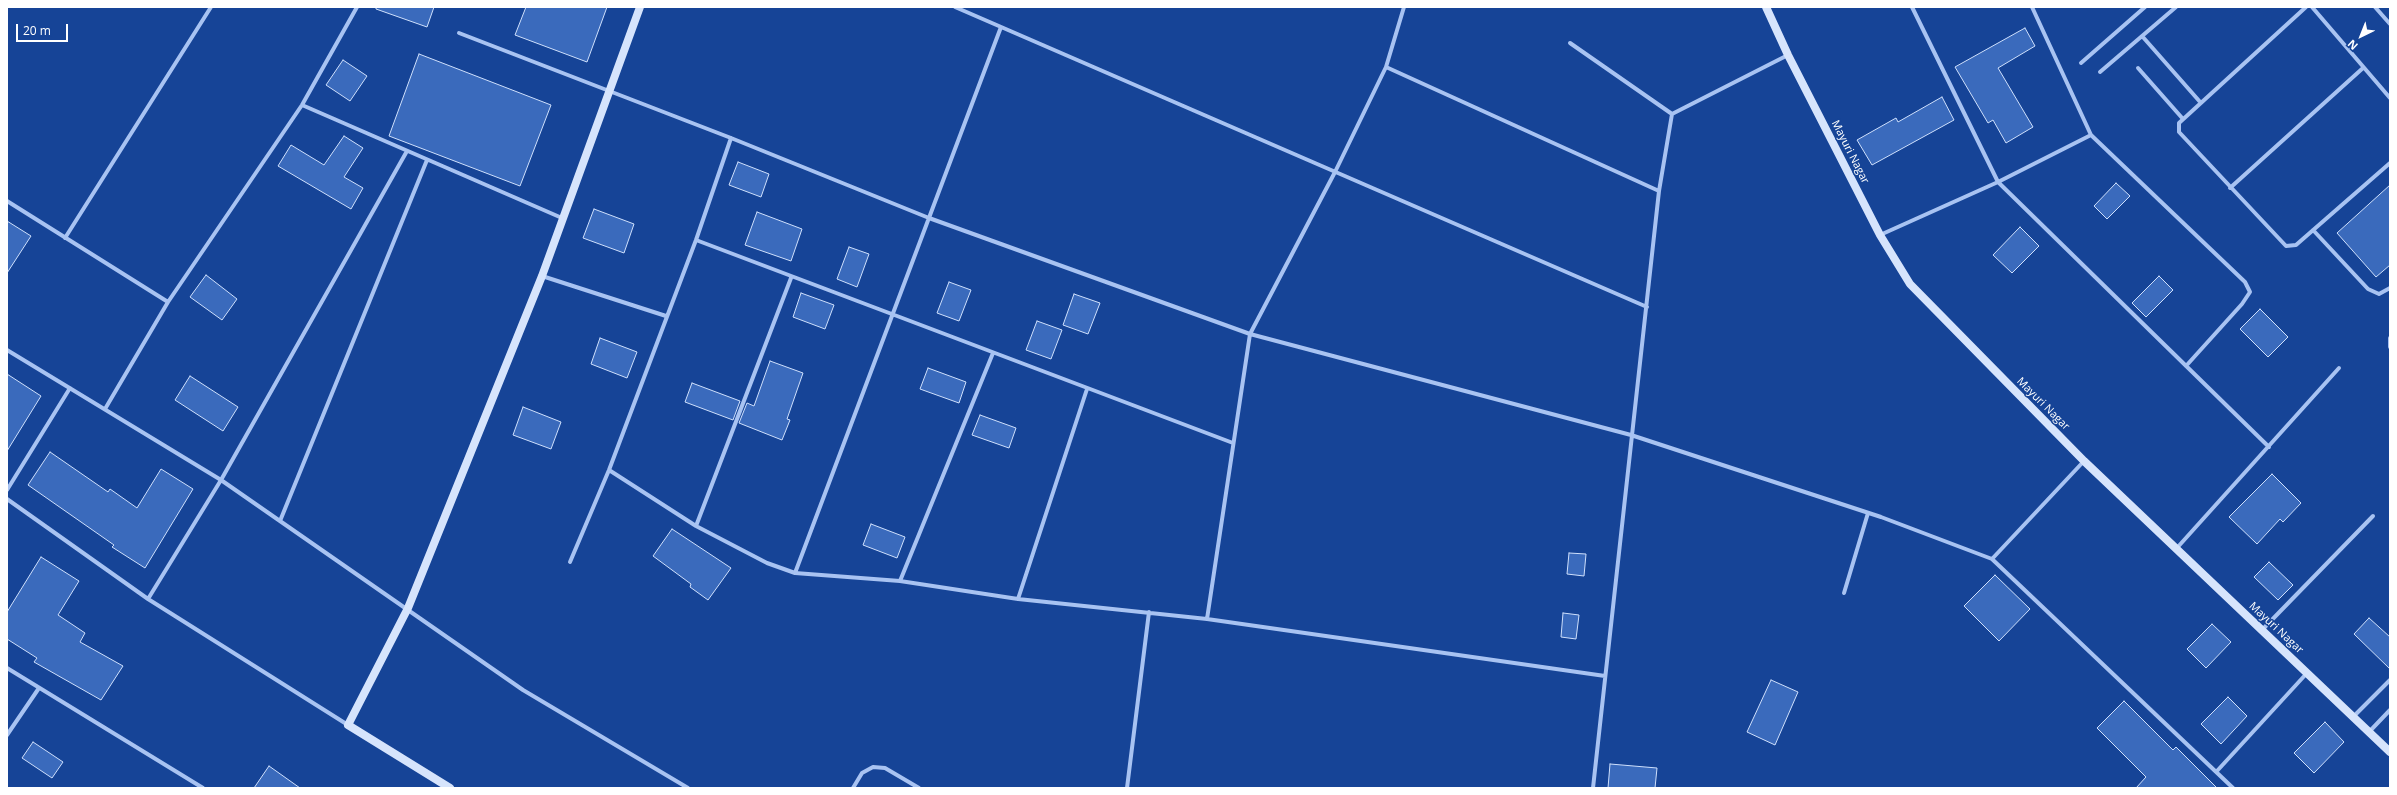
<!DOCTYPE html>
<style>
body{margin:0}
#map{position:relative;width:2397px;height:795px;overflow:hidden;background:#164497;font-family:"Open Sans",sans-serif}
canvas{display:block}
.frame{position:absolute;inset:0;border:8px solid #fff;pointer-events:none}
.north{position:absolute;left:2341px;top:16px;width:40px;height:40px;-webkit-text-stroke:3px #164497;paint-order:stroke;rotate:223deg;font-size:11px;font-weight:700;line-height:16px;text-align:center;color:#fff}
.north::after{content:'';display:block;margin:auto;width:14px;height:18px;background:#fff;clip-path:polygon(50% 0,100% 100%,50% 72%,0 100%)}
.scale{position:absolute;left:16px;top:24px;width:52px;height:18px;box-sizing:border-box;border:2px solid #fff;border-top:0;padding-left:5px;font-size:12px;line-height:14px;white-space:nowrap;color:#fff;-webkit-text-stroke:3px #164497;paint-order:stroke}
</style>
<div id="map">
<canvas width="2397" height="795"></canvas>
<div class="frame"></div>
<div class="north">N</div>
<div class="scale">20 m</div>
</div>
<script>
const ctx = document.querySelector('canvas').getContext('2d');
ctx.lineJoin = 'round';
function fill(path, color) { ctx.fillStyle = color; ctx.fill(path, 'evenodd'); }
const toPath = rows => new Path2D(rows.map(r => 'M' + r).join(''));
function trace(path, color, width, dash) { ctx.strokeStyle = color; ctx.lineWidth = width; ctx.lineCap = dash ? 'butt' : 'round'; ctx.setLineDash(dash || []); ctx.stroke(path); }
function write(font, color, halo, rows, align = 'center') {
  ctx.font = font + ' "Open Sans",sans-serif'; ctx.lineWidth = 3; ctx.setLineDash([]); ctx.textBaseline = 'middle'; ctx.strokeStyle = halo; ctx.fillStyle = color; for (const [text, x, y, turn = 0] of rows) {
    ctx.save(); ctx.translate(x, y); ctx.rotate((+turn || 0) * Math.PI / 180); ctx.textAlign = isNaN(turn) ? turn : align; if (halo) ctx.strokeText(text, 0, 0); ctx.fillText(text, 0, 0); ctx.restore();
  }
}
const building = toPath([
 [376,7,434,7,427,27,376,9,376,7],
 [526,7,607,7,587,62,515,35,526,7],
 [2025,28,2035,46,1998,68,2033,127,2006,143,1993,120,1988,123,1955,67,2025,28],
 [419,54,551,105,520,186,389,136,419,54],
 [343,60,367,76,350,101,326,85,343,60],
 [1942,97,1954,120,1872,165,1857,140,1896,118,1898,122,1942,97],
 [344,136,363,148,344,177,363,188,351,209,278,166,291,145,324,165,344,136],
 [738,162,769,174,761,197,729,185,738,162],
 [2116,183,2130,196,2107,219,2094,206,2116,183],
 [2390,185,2390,265,2376,277,2337,233,2390,185],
 [594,209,634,224,624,253,583,238,594,209],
 [757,212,802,229,791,261,745,245,757,212],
 [7,221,31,236,7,273,7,221],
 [2020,227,2039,246,2012,273,1993,255,2020,227],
 [849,247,869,254,857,287,837,279,849,247],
 [206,275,237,299,222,320,190,297,206,275],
 [2159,276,2173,290,2146,317,2132,303,2159,276],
 [949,282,971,290,959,321,937,313,949,282],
 [801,293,834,305,825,329,793,317,801,293],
 [1074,294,1100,303,1088,334,1063,325,1074,294],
 [2260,309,2288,337,2268,357,2240,329,2260,309],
 [1037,321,1062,330,1051,359,1026,350,1037,321],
 [600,338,637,352,627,378,591,364,600,338],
 [770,361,803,373,787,419,790,420,782,440,739,423,747,403,754,406,770,361],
 [928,368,966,382,959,403,920,389,928,368],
 [7,374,41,396,7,451,7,374],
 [190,376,238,407,223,431,175,400,190,376],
 [692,383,740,401,733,420,685,402,692,383],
 [523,407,561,422,551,449,513,435,523,407],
 [980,415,1016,428,1009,448,972,435,980,415],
 [50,452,108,492,110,489,137,508,161,469,193,489,145,568,112,547,114,545,28,485,50,452],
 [2272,474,2301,503,2283,522,2280,519,2257,544,2229,517,2272,474],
 [871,524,905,537,897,558,863,545,871,524],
 [672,529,731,568,708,600,690,587,691,584,653,556,672,529],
 [1569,553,1586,554,1584,576,1567,574,1569,553],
 [41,557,79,581,58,615,85,633,80,642,123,666,101,700,34,662,37,658,7,639,7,612,41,557],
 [2269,562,2293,585,2278,600,2254,577,2269,562],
 [1995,575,2030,609,1999,641,1964,606,1995,575],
 [1563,613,1579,615,1576,639,1561,637,1563,613],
 [2369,618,2390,637,2390,669,2354,634,2369,618],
 [2212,624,2231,642,2206,668,2187,649,2212,624],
 [1771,680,1798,692,1775,745,1747,732,1771,680],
 [2228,697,2247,716,2221,744,2201,724,2228,697],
 [2124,701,2173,750,2176,747,2217,788,2136,788,2146,777,2097,728,2124,701],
 [2325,722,2344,742,2314,773,2294,753,2325,722],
 [33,742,63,762,52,778,22,758,33,742],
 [1610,764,1657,768,1655,788,1608,788,1610,764],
 [269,766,300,788,254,788,269,766]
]);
fill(building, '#3a6abc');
trace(building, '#cfe0fc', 1);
trace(toPath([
 [955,7,1647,307],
 [1912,7,1998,182,2269,447],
 [2032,7,2091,135],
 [2306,7,2179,123,2179,132,2286,246,2296,245,2390,163],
 [2312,7,2390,98],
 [2375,7,2390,24],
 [459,33,731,138,929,218,1250,334,1631,435,1881,517,1992,559,2084,461],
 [2142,36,2201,103],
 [1570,43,1672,114],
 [2081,63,2145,7],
 [1386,67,1659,191],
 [2138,68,2183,119],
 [2100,72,2176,7],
 [302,105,562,218],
 [2230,188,2363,68],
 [7,201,168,302],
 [2313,230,2368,289,2379,294,2390,288],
 [1880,235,1998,182,2091,135,2245,282,2250,292,2242,304,2186,366],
 [65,238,211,7],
 [696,240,1233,443],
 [542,276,666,316],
 [2390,338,2390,347],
 [7,350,221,480,523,690,688,788],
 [105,409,168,302,302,105,357,7],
 [609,470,696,526,767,563,795,573,900,581,1018,599,1207,619,1605,676],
 [7,490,70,388],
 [7,499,148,599,348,725],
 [280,521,427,160],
 [696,526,791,278],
 [2176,549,2339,368],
 [1992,559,2233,788],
 [570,562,609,470,696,240,731,138],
 [795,573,1001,27],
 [900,581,993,353],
 [1844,593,1868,513],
 [148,599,221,480,407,151],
 [1018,599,1087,389],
 [1207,619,1250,334,1335,172,1386,67,1404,7],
 [2262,630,2373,516],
 [7,668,203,788],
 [2353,717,2390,680],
 [2369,732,2390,710],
 [7,735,39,688],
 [2217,771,2307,673],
 [853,788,862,773,873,767,885,768,919,788],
 [1127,788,1149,612],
 [1593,788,1659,191,1672,114,1788,55]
]), '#a8c3f2', 4);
trace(toPath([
 [1766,7,1788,55,1880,235,1910,284,2084,461,2390,752],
 [450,788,348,725,408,608,542,276,640,7]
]), '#d6e4fc', 8);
write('11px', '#fff', '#164497', [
 ["Mayuri Nagar",1850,152,63],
 ["Mayuri Nagar",2043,404,45],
 ["Mayuri Nagar",2276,628,43]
]);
</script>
